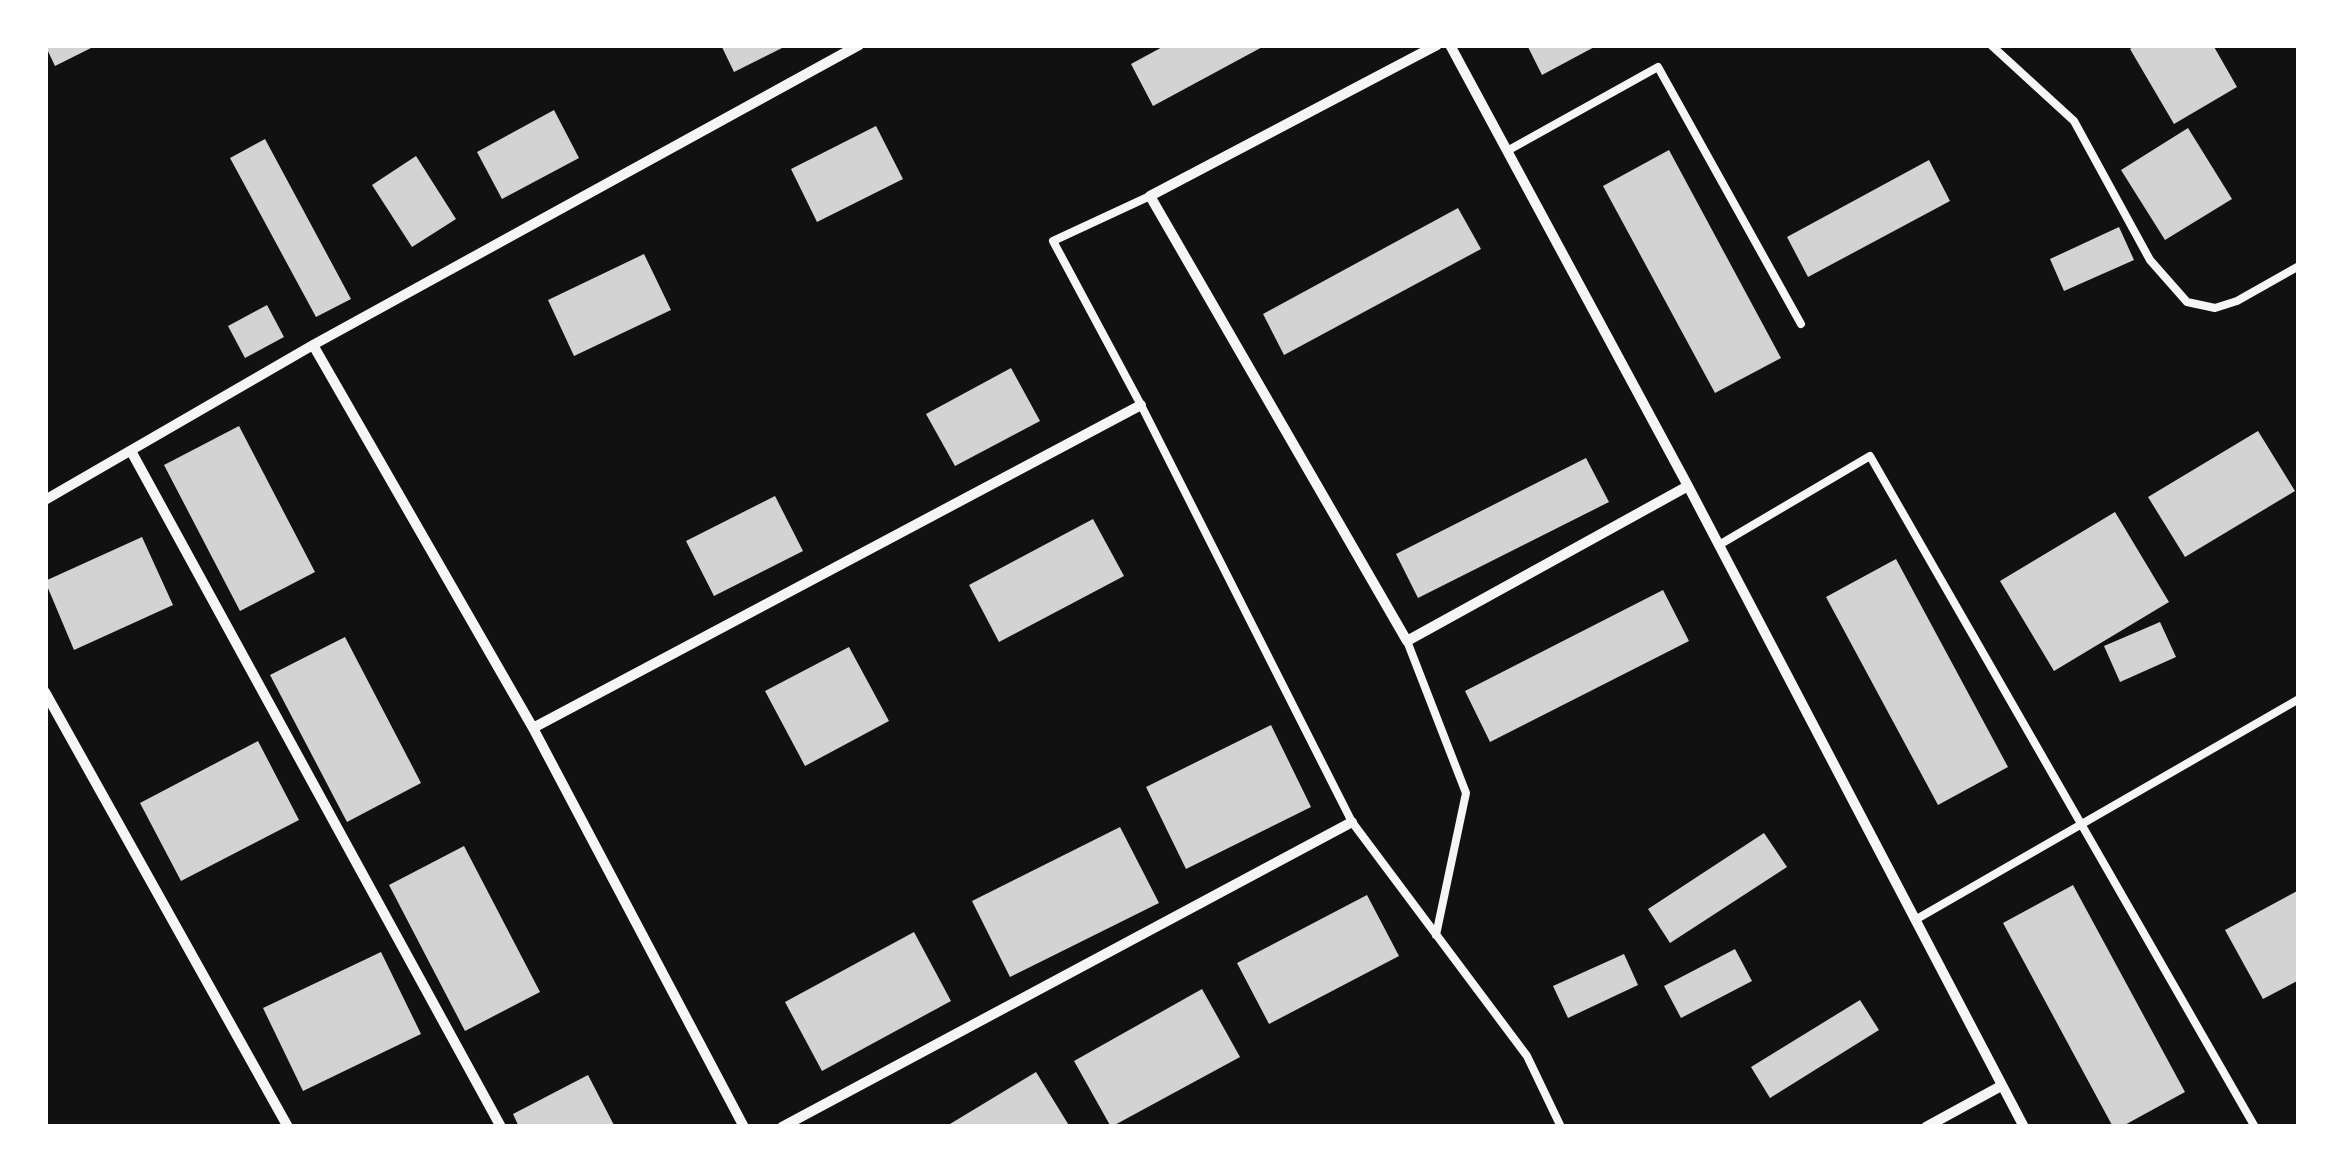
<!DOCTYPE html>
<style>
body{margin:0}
#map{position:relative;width:2344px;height:1172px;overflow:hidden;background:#111;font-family:Lato,sans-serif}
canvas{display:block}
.frame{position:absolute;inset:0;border:48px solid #fff;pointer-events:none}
</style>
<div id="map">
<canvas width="2344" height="1172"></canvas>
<div class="frame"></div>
</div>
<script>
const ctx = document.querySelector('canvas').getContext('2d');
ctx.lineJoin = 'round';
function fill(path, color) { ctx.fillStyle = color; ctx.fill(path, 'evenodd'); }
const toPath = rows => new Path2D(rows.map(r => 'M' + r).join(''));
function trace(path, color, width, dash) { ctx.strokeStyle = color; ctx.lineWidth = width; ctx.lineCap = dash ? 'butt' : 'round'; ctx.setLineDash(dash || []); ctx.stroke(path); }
fill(toPath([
 [45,45,97,45,55,66],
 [721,45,788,45,734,72],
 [1166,45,1266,45,1153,106,1131,64],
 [1527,45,1598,45,1542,75],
 [2137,45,2213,45,2237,87,2174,124,2130,49],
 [554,110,579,158,502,199,477,152],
 [876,126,903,179,817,222,791,169],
 [2188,128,2232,199,2165,240,2121,170],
 [265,139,351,299,316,317,230,158],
 [1669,150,1781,358,1715,393,1603,186],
 [416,156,456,219,412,247,372,185],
 [1929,160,1950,201,1808,277,1787,237],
 [1458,208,1481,249,1284,355,1263,314],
 [2119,227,2134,260,2064,291,2050,259],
 [644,254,671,310,574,356,548,300],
 [267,305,284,337,245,358,228,326],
 [1011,368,1040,421,955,466,926,414],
 [239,426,315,572,240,611,164,465],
 [2258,431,2295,491,2185,557,2148,497],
 [1586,458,1609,502,1418,598,1396,554],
 [775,496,803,551,714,596,686,541],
 [2115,512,2169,602,2054,671,2000,581],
 [1093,519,1124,576,999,642,969,585],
 [142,537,173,605,74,650,45,581],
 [1896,559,2008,767,1938,805,1826,597],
 [1663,590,1689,641,1490,742,1465,691],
 [2160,622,2176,657,2120,682,2104,646],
 [345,637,421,783,347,822,270,675],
 [849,647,889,721,805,766,765,691],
 [1271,725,1311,807,1186,869,1146,787],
 [258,741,299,820,181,881,140,803],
 [1120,827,1159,903,1010,977,972,901],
 [1764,833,1787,867,1670,943,1648,909],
 [464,846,540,992,465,1031,389,885],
 [2073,885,2185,1092,2121,1127,2113,1127,2003,923],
 [2299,890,2299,980,2263,999,2225,930],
 [1367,895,1399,956,1269,1024,1237,963],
 [914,932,951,1001,822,1071,785,1002],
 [1735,949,1752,981,1681,1018,1664,986],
 [381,952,421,1034,303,1091,263,1008],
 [1624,954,1638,985,1568,1018,1553,986],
 [1202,989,1240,1057,1111,1127,1074,1061],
 [1860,1000,1879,1030,1770,1098,1751,1067],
 [1036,1072,1070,1127,945,1127],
 [588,1075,615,1127,519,1127,513,1114]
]), '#d3d3d3');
trace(toPath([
 [1991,45,2074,121,2150,260,2187,302,2215,308,2237,301,2299,266],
 [1507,151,1658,67,1801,324],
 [1150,196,1053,241,1141,405,1352,822,1527,1056,1561,1127],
 [1719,545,1870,456,2255,1127],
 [1407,641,1466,793,1436,935],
 [1915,920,2299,699]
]), '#f5f5f5', 8);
trace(toPath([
 [1437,45,1150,196,1407,641,1688,486],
 [1450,45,1688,486,2024,1127],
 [313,345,533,728,744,1127],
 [131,451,501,1127],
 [45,500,313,345,859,45],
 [45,692,288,1127],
 [533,728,1141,405],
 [782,1127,1352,822],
 [1926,1127,2001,1086]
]), '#f5f5f5', 10);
</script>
